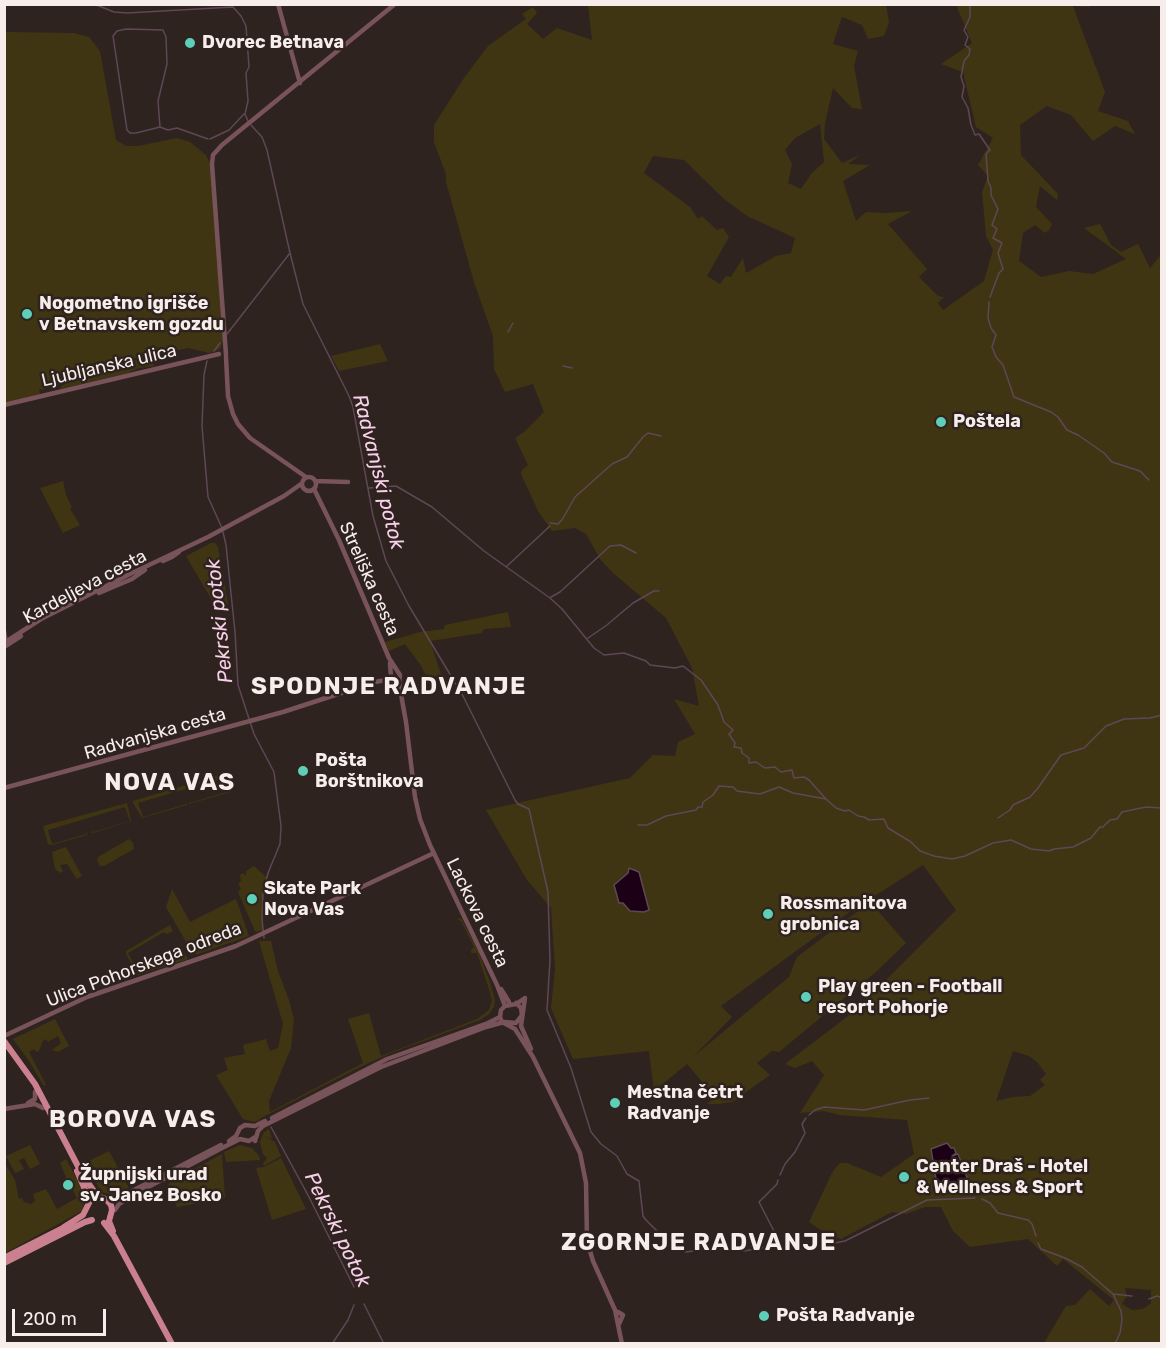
<!DOCTYPE html>
<meta charset="utf-8">
<style>
body{margin:0}
#map{position:relative;width:1166px;height:1348px;overflow:hidden;background:#2f231f;font-family:Rubik,sans-serif}
canvas{display:block}
.frame{position:absolute;inset:0;border:6px solid #f7eeec;pointer-events:none}
.scale{position:absolute;left:12px;top:1309px;width:94px;height:27px;box-sizing:border-box;border:3px solid #f7eeec;border-top:0;padding-left:8px;font-size:18px;line-height:21px;white-space:nowrap;color:#f7eeec;-webkit-text-stroke:4px #2f231f;paint-order:stroke}
</style>
<div id="map">
<canvas width="1166" height="1348"></canvas>
<div class="frame"></div>
<div class="scale">200 m</div>
</div>
<script>
const ctx = document.querySelector('canvas').getContext('2d');
ctx.lineJoin = 'round';
function fill(path, color) { ctx.fillStyle = color; ctx.fill(path, 'evenodd'); }
const toPath = rows => new Path2D(rows.map(r => 'M' + r).join(''));
function trace(path, color, width, dash) { ctx.strokeStyle = color; ctx.lineWidth = width; ctx.lineCap = dash ? 'butt' : 'round'; ctx.setLineDash(dash || []); ctx.stroke(path); }
function write(font, color, halo, rows, align = 'center') {
  ctx.font = font + ' Rubik,sans-serif'; ctx.lineWidth = 5; ctx.setLineDash([]); ctx.textBaseline = 'middle'; ctx.strokeStyle = halo; ctx.fillStyle = color; for (const [text, x, y, turn = 0] of rows) {
    ctx.save(); ctx.translate(x, y); ctx.rotate((+turn || 0) * Math.PI / 180); ctx.textAlign = isNaN(turn) ? turn : align; if (halo) ctx.strokeText(text, 0, 0); ctx.fillText(text, 0, 0); ctx.restore();
  }
}
fill(toPath([
 [588,5,886,5,889,22,884,36,868,39,862,25,842,17,833,44,858,51,854,66,862,109,852,108,833,88,825,123,824,139,842,163,860,155,848,164,870,165,843,181,856,221,866,212,885,213,912,211,888,224,927,269,919,277,938,296,944,297,938,303,943,310,984,281,993,250,986,236,982,192,988,176,978,165,993,138,976,127,963,72,941,64,972,43,956,5,1089,5,1090,7,1073,6,1105,92,1098,111,1128,121,1135,134,1115,126,1093,141,1071,115,1047,106,1020,125,1021,155,1058,194,1057,200,1040,186,1036,207,1052,224,1049,230,1045,233,1035,225,1023,233,1019,261,1041,277,1069,271,1093,274,1126,259,1084,228,1100,224,1111,245,1121,252,1138,244,1150,268,1161,255,1161,1343,1044,1343,1066,1306,1075,1305,1090,1289,1109,1306,1114,1300,1063,1259,1057,1266,1028,1239,970,1247,953,1231,941,1207,925,1207,906,1214,892,1212,841,1239,825,1233,809,1222,833,1171,840,1163,847,1163,881,1177,914,1154,907,1120,839,1115,824,1111,800,1113,824,1075,812,1061,795,1068,785,1064,856,1010,956,910,923,865,848,913,721,1006,732,1017,693,1057,789,977,797,957,870,902,906,943,877,971,779,1052,772,1051,757,1063,770,1075,732,1102,718,1104,707,1104,715,1097,687,1064,654,1091,649,1051,573,1059,551,1008,555,969,551,908,527,880,486,810,630,778,653,755,675,756,678,742,695,734,674,699,699,706,692,668,666,618,613,573,600,559,586,534,575,528,552,531,538,511,521,474,522,470,528,465,515,438,524,432,544,412,533,384,505,392,494,369,493,336,474,282,446,182,446,174,434,142,434,125,464,78,488,46,526,19,522,14,533,7,537,13,527,24,543,39,557,28,592,40],
 [820,124,824,162,812,173,801,189,788,183,792,164,785,150,795,138],
 [653,156,684,160,724,199,747,216,795,238,791,253,776,256,746,273,743,258,731,277,726,276,720,284,707,276,729,237,723,228,717,230,702,216,698,219,690,207,644,173],
 [628,873,643,893,648,910,623,903,616,883],
 [1013,1051,1029,1056,1037,1062,1046,1074,1040,1080,1045,1085,1030,1096,1013,1097,996,1101],
 [949,1144,956,1153,951,1155,952,1156,958,1154,968,1180,967,1193,943,1187,938,1183],
 [1125,1288,1151,1290,1151,1303,1143,1309,1132,1310,1122,1304,1127,1296],
 [5,32,74,33,89,37,100,51,116,140,126,146,138,146,177,138,190,142,206,155,211,165,223,341,220,349,209,353,189,348,124,360,72,380,41,390,39,388,40,394,5,404],
 [380,344,388,361,339,371,331,356],
 [152,357,154,366,139,368,128,373,60,389,62,385,117,364],
 [63,481,66,495,72,507,70,509,80,525,63,533,40,488],
 [211,543,215,543,218,547,228,603,226,605,219,606,219,604,224,601,213,602,186,556],
 [508,612,511,627,484,629,482,633,430,641,441,674,427,679,422,667,405,644,389,651,385,642,420,632,444,629,445,625],
 [229,772,233,790,231,792,189,804,189,801,190,803,230,791,226,777,138,803,143,817,186,804,186,802,187,805,142,818,133,803,133,801],
 [127,803,131,821,93,833,91,832,92,830,93,832,130,821,125,807,48,830,52,844,86,834,87,831,87,835,52,845,48,844,43,826],
 [129,839,133,843,134,849,104,866,100,866,97,861,98,857],
 [66,847,82,876,77,879,67,864,60,865,63,871,60,873,55,869,52,852],
 [254,866,266,877,262,901,263,930,257,932,255,931,238,892,241,889,238,884,241,881,240,875,243,873,246,876,246,871],
 [172,889,190,922,236,899,249,936,198,954,193,954,166,907],
 [461,918,478,951,490,982,495,1001,494,1007,489,1014,480,1020,391,1053,360,1067,257,1120,263,1119,254,1122,243,1119,216,1075,228,1070,224,1058,245,1054,243,1045,266,1039,270,1051,278,1048,283,1024,259,941,271,941,278,971,289,1000,294,1019,291,1048,269,1101,270,1112,363,1063,348,1019,369,1013,381,1056,477,1019,489,1010,492,1000,489,989,477,953,471,953,471,950,474,947,461,921,457,919],
 [170,925,173,931,167,934,164,932,128,953,138,972,175,951,174,948,180,945,188,959,138,975,126,954,126,951],
 [55,1019,69,1046,58,1052,52,1050,61,1043,58,1036,48,1042,46,1039,43,1041,39,1051,37,1052,34,1049,29,1052,46,1085,44,1086,29,1061,13,1039],
 [269,1129,272,1139,264,1136,275,1142,281,1156,264,1166,263,1164,267,1158,263,1154,260,1142,264,1132],
 [30,1145,40,1164,30,1169,24,1158,19,1160,24,1169,15,1173,6,1156],
 [240,1145,252,1148,259,1156,260,1160,226,1162,224,1152],
 [109,1151,129,1188,114,1195,101,1192,85,1163],
 [222,1154,225,1198,177,1207,168,1186,169,1183],
 [281,1158,306,1209,272,1220,256,1168,264,1167],
 [66,1159,86,1196,82,1211,5,1253,4,1162,15,1180,19,1199,22,1198,24,1202,31,1204,35,1201,33,1194,46,1189,57,1209,77,1198,70,1185,72,1183,71,1181,68,1182,60,1163]
]), '#403512');
const water = toPath([
 [629,868,639,872,649,910,644,912,630,911,623,903,619,903,614,885,628,873,629,868],
 [947,1143,951,1148,954,1148,956,1153,952,1156,958,1154,971,1188,967,1193,943,1187,936,1179,931,1149,947,1143]
]);
fill(water, '#1c0015');
trace(water, '#5e4756', 1.5);
trace(toPath([
 [94,4,114,12,127,13,233,7,241,16,246,26,249,67,246,73,248,101,245,114,248,121],
 [970,4,970,17,964,30,968,37,965,45,970,49,969,55,964,61,961,77,964,86,962,97,968,108,971,125,975,135,979,134,990,150,986,154,988,181,991,188,991,195,998,209,992,225,997,229,993,238,1002,243,998,253,1003,269,999,273,990,297],
 [160,127,158,101,167,64,166,37,163,30,126,29,117,31,113,36,127,130,130,133,136,133,160,127,168,130,177,128,208,139],
 [210,139,229,130,244,114],
 [290,253,303,304,349,396,353,407,373,516,386,561,409,606,463,696,515,800,518,804,529,809,548,892,550,960,547,1010,571,1068,591,1132,601,1144,617,1156,627,1174,639,1181,643,1216,646,1220,672,1246,686,1252,713,1248,744,1251,778,1245,802,1249,845,1241,927,1200,975,1198],
 [989,302,988,318,991,328,996,335,992,347,996,357,1003,365,1014,397,1051,412,1058,417,1067,430,1078,435,1104,453,1112,462,1140,471,1149,480],
 [508,332,513,323],
 [227,334,290,253,267,150,262,137,251,125],
 [214,351,220,343],
 [207,361,204,375,202,426,208,497,222,528],
 [563,366,572,368],
 [369,488,396,486,432,507,484,551,550,598,562,609,594,648,604,655,624,653,646,661,650,665,675,668,683,666,701,680,718,705,724,722,733,730,729,734,735,743,734,747,741,748,742,753,749,758,749,763,756,762,765,768,775,767,781,772,792,770,794,778,804,777,809,780,826,799],
 [550,523,558,524,562,520,575,497,612,464,627,457,643,437,648,433,661,436],
 [223,532,226,545,235,632,238,685,254,734,274,772,281,826,280,844,268,873,263,893,262,919,264,938],
 [507,566,550,526],
 [551,597,560,592,610,546,621,545,636,553],
 [608,624,633,603,654,591,659,591],
 [588,638,607,625],
 [998,818,1010,810,1013,805,1030,797,1038,788,1061,755,1084,748,1106,726,1124,719,1150,718,1162,715],
 [638,825,647,825,666,816,696,810,698,807,702,807,703,802,713,795,719,786,733,787,737,791,760,794,779,787,793,793,826,799,836,808,845,811,849,810,858,816,864,817,869,820,884,819,888,828,911,842,920,851,934,856,952,859,965,856,993,843,1011,840,1031,849,1049,851,1054,849,1073,847,1091,838,1100,827,1103,827,1110,820,1117,819,1122,812,1146,807,1162,808],
 [809,1115,815,1110,824,1107,864,1110,910,1100,929,1098],
 [271,1127,309,1197,354,1287],
 [780,1175,785,1164,795,1152,805,1133,802,1124,806,1118],
 [778,1180,777,1184,759,1202,779,1241],
 [982,1199,990,1203,998,1213,1028,1220,1032,1224,1036,1236],
 [1038,1243,1041,1249,1065,1258,1082,1267,1113,1294,1121,1311,1122,1320,1120,1333,1115,1344],
 [1113,1294,1132,1296],
 [1149,1299,1157,1296,1162,1298],
 [364,1304,384,1344],
 [332,1344,348,1320,354,1305]
]), '#5e4756', 1.5);
trace(toPath([
 [278,4,300,83],
 [226,355,212,164,213,155,222,145,395,4],
 [226,357,228,396,233,414,238,424,250,438,306,477],
 [4,405,219,354],
 '302 484a7 7 0 1 1 14 0a7 7 0 1 1-14 0Z',
 [315,481,348,482],
 [314,489,339,540,389,658,400,675,399,683,406,722,415,797,420,819,430,845,497,985,505,1006],
 [163,561,172,557,179,552],
 [99,593,132,579,145,570],
 [4,631,6,643],
 [4,643,41,619,130,574,208,537,284,496,301,484],
 [4,647,21,636],
 [390,663,391,678,399,690],
 [4,788,283,712,375,682,391,679],
 [501,989,509,1002],
 [525,998,516,1004,505,1006,501,1010,500,1017,502,1022,515,1029,533,1057,580,1153,586,1183,587,1241,593,1261,615,1310,622,1344],
 [525,998,521,1026,531,1049],
 [4,1036,87,997,236,946,434,853],
 [28,1103,35,1099,35,1092],
 [4,1109,35,1104,43,1108],
 [272,1118,387,1059,488,1023,500,1017],
 [240,1128,245,1125,255,1126,265,1121],
 [229,1141,236,1136,240,1128],
 [255,1141,258,1131,263,1126,381,1067,486,1027,504,1022,516,1023,522,1015,521,1008,516,1003],
 [108,1200,134,1190,221,1145],
 [115,1210,119,1204,135,1194,220,1149,240,1139,249,1141,255,1137],
 [616,1315,618,1312,623,1315,619,1324]
]), '#78545a', 4.5);
trace(toPath([
 [4,1041,35,1084,82,1174,98,1197],
 [77,1171,90,1201],
 [104,1223,114,1236,172,1344],
 [64,1227,83,1215,90,1201,100,1197,106,1199,111,1205,112,1210,109,1221,113,1231],
 [4,1258,65,1227],
 [4,1263,85,1222,92,1220]
]), '#ca808e', 6);
for (const [x, y, r, color] of [
 [190,43,6,"#5eceb7"],
 [27,314,6,"#5eceb7"],
 [941,422,6,"#5eceb7"],
 [303,771,6,"#5eceb7"],
 [252,899,6,"#5eceb7"],
 [768,914,6,"#5eceb7"],
 [806,997,6,"#5eceb7"],
 [615,1103,6,"#5eceb7"],
 [904,1177,6,"#5eceb7"],
 [68,1185,6,"#5eceb7"],
 [764,1316,6,"#5eceb7"]
]) { const dot = new Path2D(); dot.arc(x, y, r, 0, 2 * Math.PI); ctx.fillStyle = color; ctx.fill(dot); trace(dot, '#2f231f', 2); }
write('bold 18px', '#f7eeec', '#2f231f', [
 ["Dvorec Betnava",202,43],
 ["Nogometno igrišče",39,304],
 ["v Betnavskem gozdu",39,325],
 ["Poštela",953,422],
 ["Pošta",315,761],
 ["Borštnikova",315,782],
 ["Skate Park",264,889],
 ["Nova Vas",264,910],
 ["Rossmanitova",780,904],
 ["grobnica",780,925],
 ["Play green - Football",818,987],
 ["resort Pohorje",818,1008],
 ["Mestna četrt",627,1093],
 ["Radvanje",627,1114],
 ["Center Draš - Hotel",916,1167],
 ["& Wellness & Sport",916,1188],
 ["Župnijski urad",80,1175],
 ["sv. Janez Bosko",80,1196],
 ["Pošta Radvanje",776,1316]
], 'left');
write('18px', '#f7eeec', '#2f231f', [
 ["Ljubljanska ulica",109,366,-13],
 ["Streliška cesta",369,579,66],
 ["Kardeljeva cesta",85,587,-28],
 ["Radvanjska cesta",155,734,-16],
 ["Lackova cesta",477,913,64],
 ["Ulica Pohorskega odreda",144,965,-21]
]);
write('italic 20px', '#f8d0ea', '#2f231f', [
 ["Radvanjski potok",378,472,76],
 ["Pekrski potok",220,621,-96],
 ["Pekrski potok",337,1230,64]
]);
ctx.letterSpacing = '1.5px';
write('bold 24px', '#f7eeec', '#2f231f', [
 ["SPODNJE RADVANJE",389,687],
 ["NOVA VAS",170,783],
 ["BOROVA VAS",133,1120],
 ["ZGORNJE RADVANJE",699,1243]
]);
ctx.letterSpacing = '0px';
</script>
